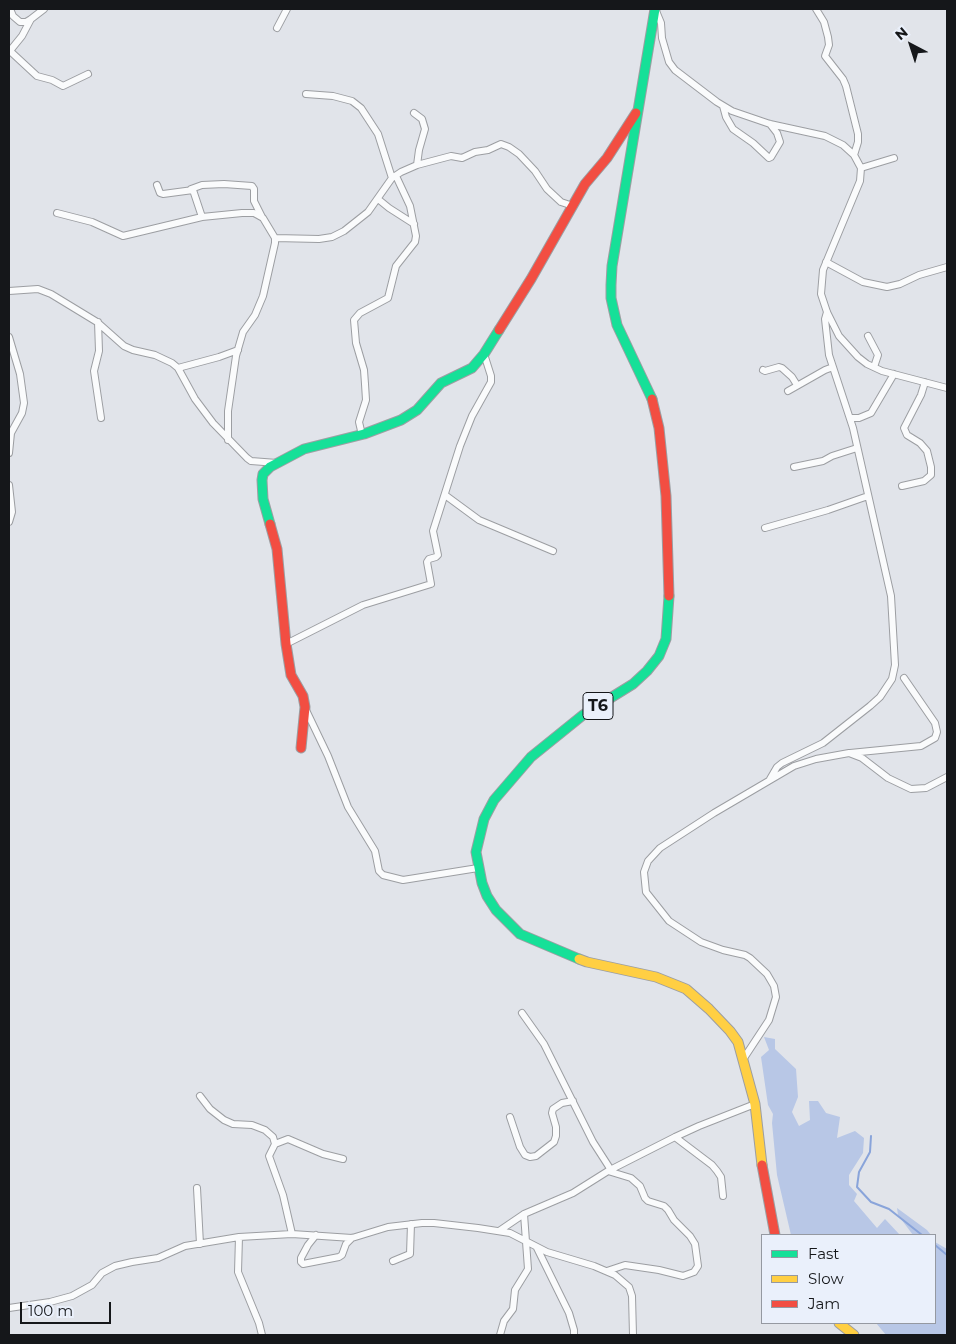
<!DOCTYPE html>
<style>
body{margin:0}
#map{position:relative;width:956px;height:1344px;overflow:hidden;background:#e1e4ea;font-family:Montserrat,sans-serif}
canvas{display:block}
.frame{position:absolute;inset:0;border:10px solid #15171a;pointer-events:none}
.legend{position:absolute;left:761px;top:1234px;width:175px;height:90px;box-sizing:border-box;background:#eaf0fb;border:1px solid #9599a1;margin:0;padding:6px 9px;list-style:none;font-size:15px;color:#15171a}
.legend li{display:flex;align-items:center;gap:10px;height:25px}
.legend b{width:25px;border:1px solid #9599a1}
.north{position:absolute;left:886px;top:20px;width:50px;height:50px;-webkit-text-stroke:4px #eaf0fb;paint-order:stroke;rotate:320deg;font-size:14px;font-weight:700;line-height:20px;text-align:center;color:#15171a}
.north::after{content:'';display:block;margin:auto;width:18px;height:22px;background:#15171a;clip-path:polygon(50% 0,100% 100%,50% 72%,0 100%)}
.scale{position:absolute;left:20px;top:1302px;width:91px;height:22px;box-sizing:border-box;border:2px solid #15171a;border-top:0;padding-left:6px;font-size:15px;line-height:18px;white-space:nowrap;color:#15171a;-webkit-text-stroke:4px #eaf0fb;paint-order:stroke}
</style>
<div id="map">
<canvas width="956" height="1344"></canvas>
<div class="frame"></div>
<ul class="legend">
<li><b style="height:6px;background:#16e098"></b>Fast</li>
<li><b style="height:6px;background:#ffcf43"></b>Slow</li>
<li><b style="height:6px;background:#f24e42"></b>Jam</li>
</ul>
<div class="north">N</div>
<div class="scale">100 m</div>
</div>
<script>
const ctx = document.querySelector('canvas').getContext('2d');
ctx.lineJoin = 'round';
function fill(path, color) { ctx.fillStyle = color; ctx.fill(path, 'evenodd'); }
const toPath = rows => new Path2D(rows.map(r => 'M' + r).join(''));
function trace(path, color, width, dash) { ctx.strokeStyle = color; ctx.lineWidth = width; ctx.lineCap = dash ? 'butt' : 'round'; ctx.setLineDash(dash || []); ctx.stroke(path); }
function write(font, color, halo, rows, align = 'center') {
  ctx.font = font + ' Montserrat,sans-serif'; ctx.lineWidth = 5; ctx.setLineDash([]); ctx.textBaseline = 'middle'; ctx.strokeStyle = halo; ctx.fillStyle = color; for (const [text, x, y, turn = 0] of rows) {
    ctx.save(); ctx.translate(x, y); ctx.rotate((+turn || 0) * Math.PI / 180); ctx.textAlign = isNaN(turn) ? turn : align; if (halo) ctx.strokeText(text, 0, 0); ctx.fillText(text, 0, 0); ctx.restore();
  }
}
fill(toPath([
 [764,1037,775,1039,775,1049,796,1069,798,1097,792,1112,799,1126,810,1120,809,1101,818,1101,826,1113,840,1117,837,1138,855,1131,864,1138,863,1153,849,1175,849,1185,857,1194,854,1201,877,1228,885,1219,900,1235,791,1235,777,1175,772,1123,773,1114,768,1105,761,1057,769,1050],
 [897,1208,927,1230,931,1235,913,1235,898,1215],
 [935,1242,947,1249,947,1306,946,1307,947,1335,886,1335,876,1323,935,1323]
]), '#b8c7e6');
trace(toPath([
 [871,1136,870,1152,859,1172,857,1187,871,1202,889,1209,922,1235],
 [935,1245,947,1255]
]), '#89a4da', 2);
const street = toPath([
 [10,9,13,16,20,22,26,22,31,19],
 [816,9,824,22,828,37,829,45,825,56,843,79,846,86,858,134,858,142,854,155],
 [656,11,661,23,662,38,669,62,675,70,717,102,732,111,770,124,825,136,843,145,854,155,861,168,860,181,823,270,821,294,827,312,839,336,858,357,867,364,882,371,947,388],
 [277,28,287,9],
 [10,51,37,76,52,80,63,86,88,74],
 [9,52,22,36,31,19,44,9],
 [306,94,333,96,352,101,361,108,378,134,392,178],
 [723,106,726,117,733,129,753,143,769,158,771,157,780,142,777,133,770,124],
 [414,113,422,119,425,129,419,150,417,165],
 [861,168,894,158],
 [157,185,160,193,163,194,193,190,202,217],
 [191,189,202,185,224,184,252,186,254,189,254,201,262,217],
 [378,199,389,208,414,224],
 [57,213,92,222,123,236,202,217,242,213,254,213,263,218,275,238,275,243,263,296,255,315,243,332,236,356,228,411,228,440],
 [275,238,319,239,332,237,344,231,368,212,392,178,401,172,417,165,451,156,462,158,475,152,488,150,501,144,509,147,519,154,535,171,547,189,561,202,573,206],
 [826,262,863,282,887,287,900,284,919,275,947,267],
 [9,291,38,289,51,294,97,322,124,346,133,350,155,355,172,363,178,368,195,399,213,423,247,458,251,461,277,463],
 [98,322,99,351,94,371,101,418],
 [868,336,878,355,874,367],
 [9,337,20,374,24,403,22,413,11,433,9,453],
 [178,368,219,357,238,350],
 [763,370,765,371,779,367,782,368,792,377,797,385],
 [788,391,825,370,833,367],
 [850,418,859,418,871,413,894,374],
 [362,435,359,422,366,400,365,384,364,370,356,343,354,320,360,313,388,298,396,266,411,247,415,242,416,236,410,206,396,176],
 [794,467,823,461,832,456,857,448],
 [9,485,12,512,9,522],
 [902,486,924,481,931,475,931,467,927,451,920,443,907,435,904,428,921,395,925,382],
 [445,495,479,520,553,551],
 [765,528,828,510,868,496],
 [286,644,363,605,431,584,427,562,429,559,436,557,438,555,433,531,460,446,472,416,491,382,491,376,484,354],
 [305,708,328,756,348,807,375,851,379,871,383,875,403,880,478,868],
 [850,753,921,746,935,738,937,732,935,723,904,678],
 [770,779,777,767,782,763,823,743,870,706,880,697,892,679,895,665,891,596,853,428,829,355,825,319,827,312],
 [522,1013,544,1044,593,1142,611,1170],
 [744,1058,769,1020,776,997,774,986,767,974,750,958,745,955,723,950,701,942,669,921,646,892,644,872,648,861,660,848,714,813,794,766,816,759,849,753,862,758,888,778,911,789,926,788,947,777],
 [200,1096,210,1109,224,1120,233,1124,252,1125,265,1130,273,1137,275,1144,269,1156,283,1195,292,1234],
 [510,1117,520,1147,525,1155,530,1157,536,1156,554,1142,556,1136,556,1127,552,1113,553,1109,562,1103,573,1101],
 [675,1137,712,1165,717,1171,721,1177,723,1196],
 [275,1144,288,1139,323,1154,343,1159],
 [197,1188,200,1244],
 [499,1231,524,1214,573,1193,608,1171,675,1137,699,1126,755,1104],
 [316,1235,308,1245,301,1258,301,1262,303,1264,339,1257,342,1255,346,1244,352,1238],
 [239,1237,238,1272,259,1323,262,1335],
 [537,1248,569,1313,574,1330,574,1335],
 [393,1261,410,1254,411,1224],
 [607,1271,625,1265,659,1270,683,1276,694,1272,698,1266,695,1244,690,1236,674,1220,668,1210,664,1206,648,1201,645,1198,640,1186,631,1178,608,1171],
 [9,1308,50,1302,72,1296,92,1285,102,1273,115,1266,132,1262,158,1258,185,1246,239,1237,292,1234,352,1238,388,1227,422,1223,434,1223,478,1228,510,1233,547,1252,594,1266,615,1275,629,1287,632,1296,633,1335],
 [500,1335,504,1321,513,1309,515,1290,528,1269,524,1214]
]);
const fast = toPath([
 [652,399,617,325,611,298,611,285,612,266,655,9],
 [270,524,263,499,262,480,263,474,270,467,304,449,364,434,401,420,417,410,441,383,472,368,484,354,499,330],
 [579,959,520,934,496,910,487,896,482,883,476,852,484,819,494,800,531,757,583,715,633,684,647,671,659,656,666,639,669,596]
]);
const slow = toPath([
 [579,959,587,962,656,977,686,989,709,1009,730,1031,738,1042,755,1104,762,1165],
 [839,1323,854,1335]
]);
const jam = toPath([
 [499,330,531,279,585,184,607,158,636,113],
 [652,399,659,428,666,496,669,596],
 [270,524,277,549,286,644,291,675,303,696,305,707,301,748],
 [762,1165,775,1235]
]);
trace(street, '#9c9ea2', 8);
trace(fast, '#9c9ea2', 11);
trace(slow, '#9c9ea2', 11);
trace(jam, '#9c9ea2', 11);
trace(street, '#fafbfc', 6);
trace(fast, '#16e098', 9);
trace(slow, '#ffcf43', 9);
trace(jam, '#f24e42', 9);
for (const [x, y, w] of [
 [598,706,30]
]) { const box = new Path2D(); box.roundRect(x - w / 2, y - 13.5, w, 27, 4); ctx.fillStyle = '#eaf0fb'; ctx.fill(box); trace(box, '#15171a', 1); }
write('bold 16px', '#15171a', null, [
 ["T6",598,706]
]);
</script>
